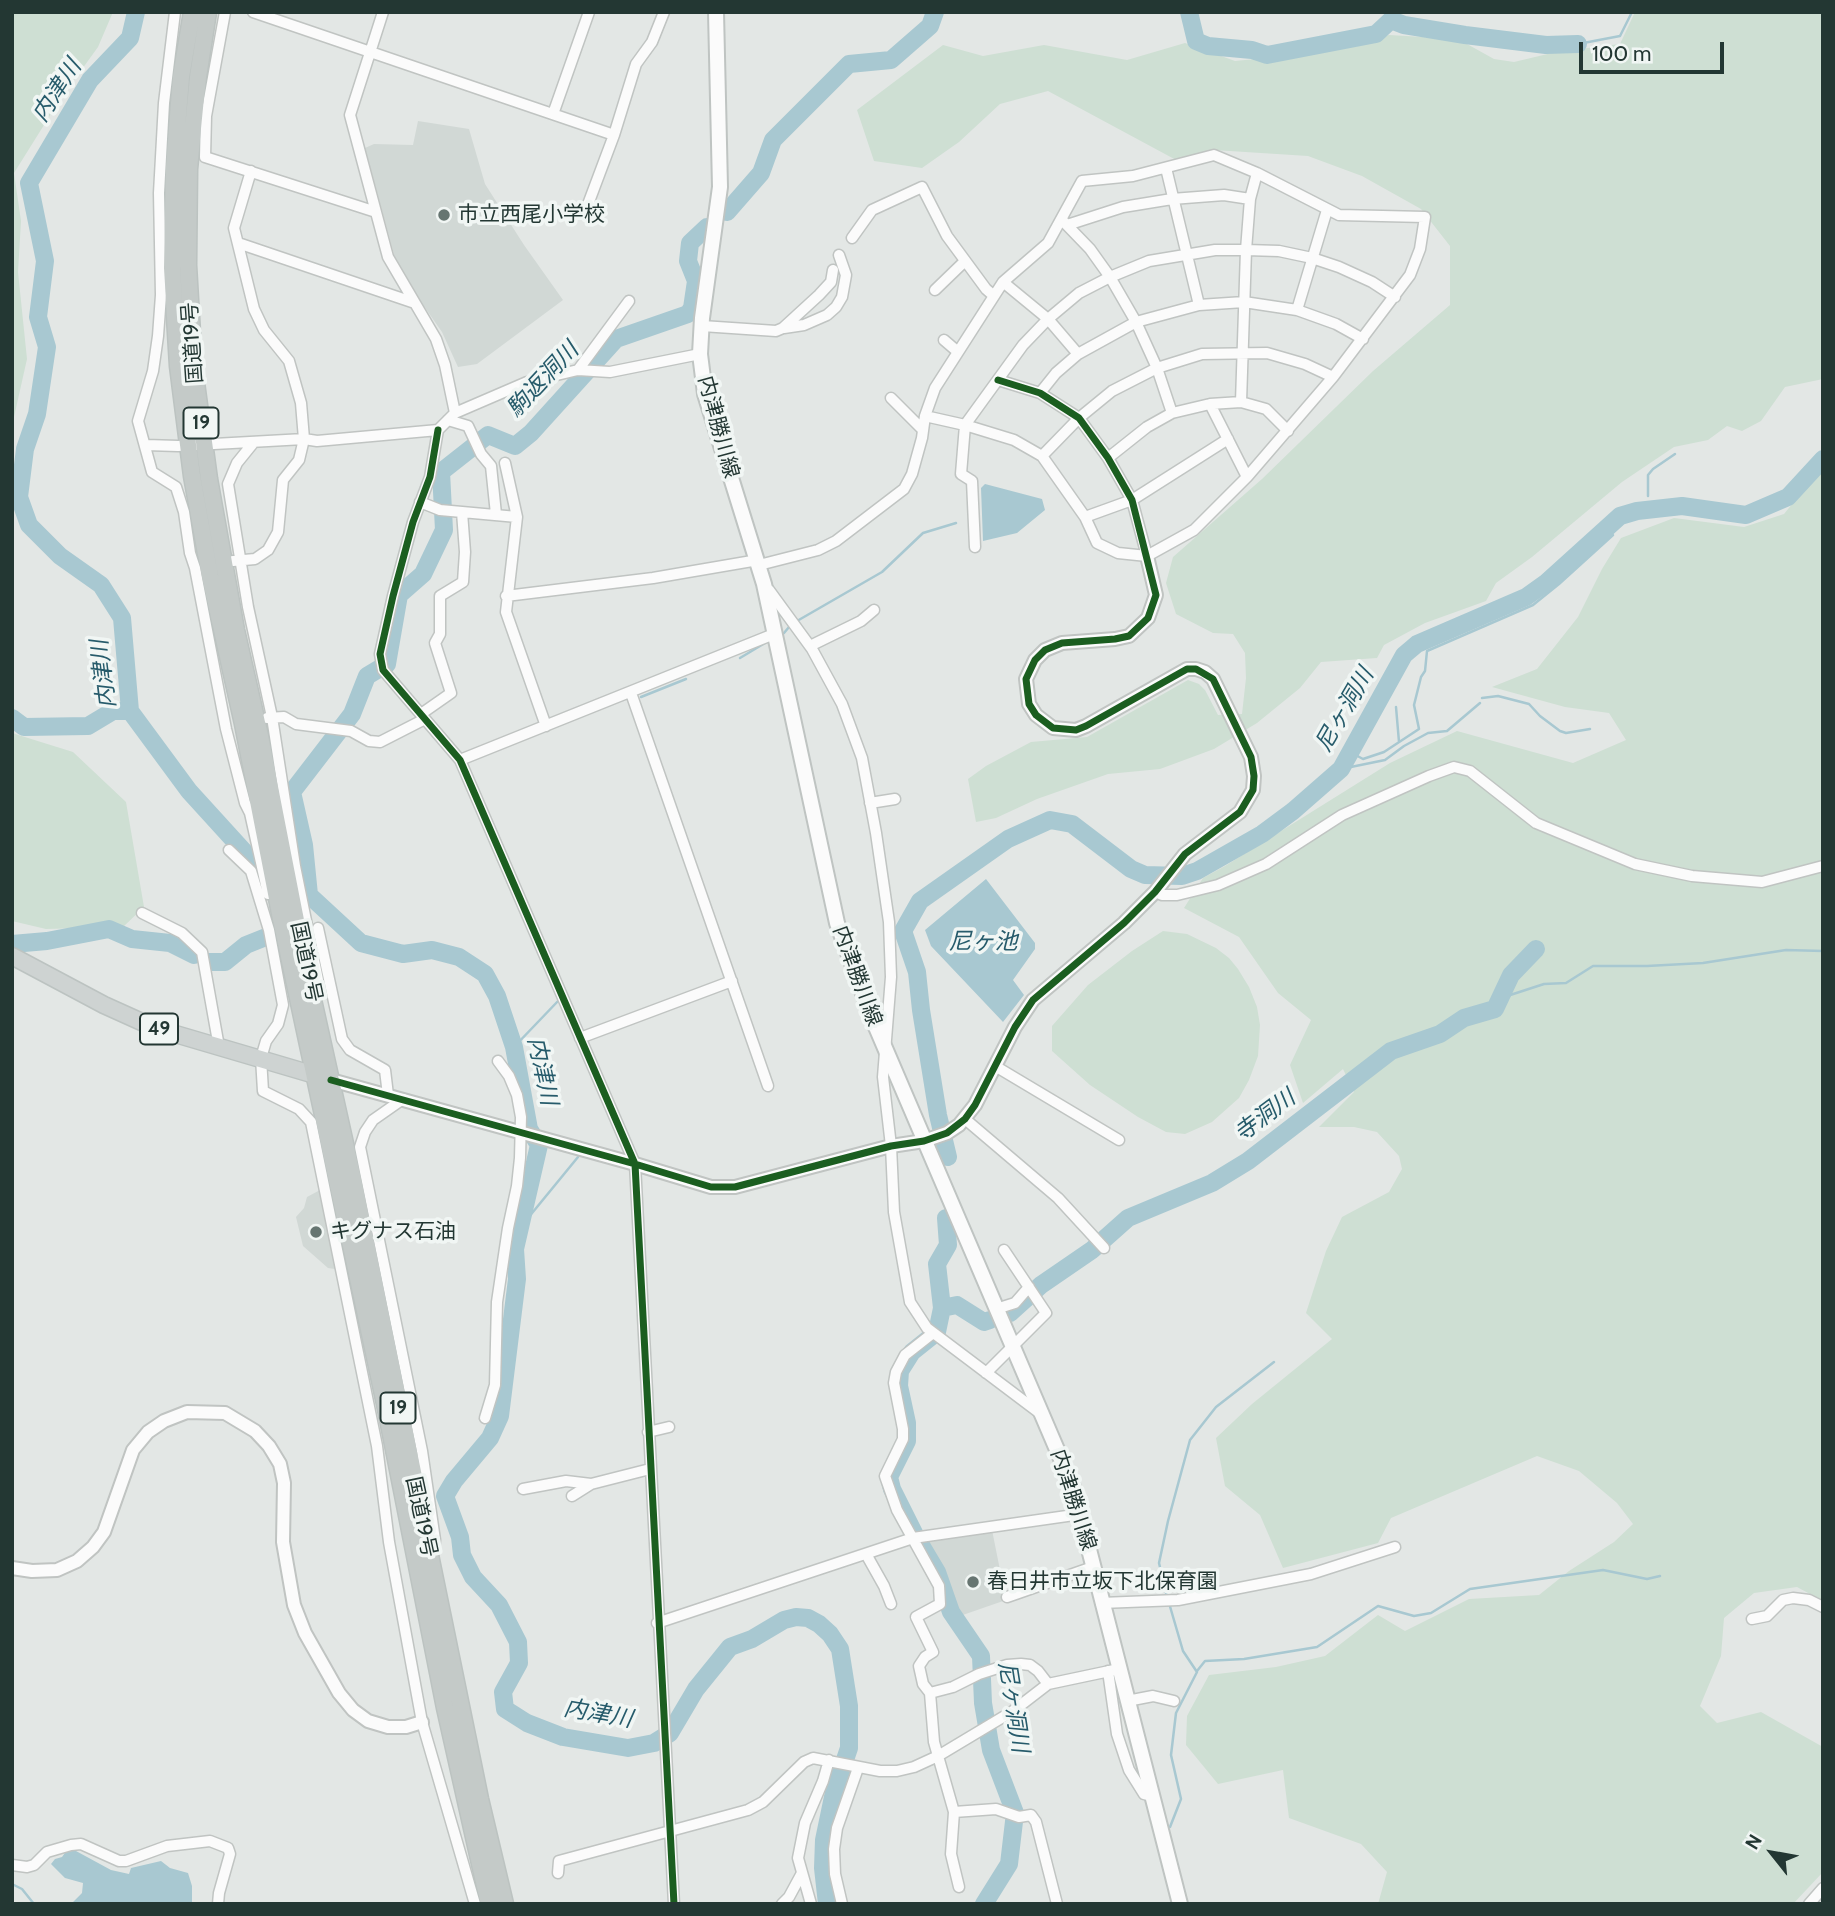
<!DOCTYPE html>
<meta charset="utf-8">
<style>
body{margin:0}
#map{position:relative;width:1835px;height:1916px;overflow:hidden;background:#e3e7e5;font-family:Cabin,sans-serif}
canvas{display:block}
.frame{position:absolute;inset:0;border:14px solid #233733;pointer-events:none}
.north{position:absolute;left:1737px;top:1818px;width:70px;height:70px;-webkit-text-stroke:5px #f1f6f4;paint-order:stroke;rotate:301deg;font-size:19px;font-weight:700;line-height:28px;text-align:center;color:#233733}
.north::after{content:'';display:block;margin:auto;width:24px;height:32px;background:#233733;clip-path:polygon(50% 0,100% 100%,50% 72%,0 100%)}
.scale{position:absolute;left:1579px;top:42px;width:145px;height:32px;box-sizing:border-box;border:4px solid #233733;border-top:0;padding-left:9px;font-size:21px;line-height:24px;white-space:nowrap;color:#233733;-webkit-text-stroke:5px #f1f6f4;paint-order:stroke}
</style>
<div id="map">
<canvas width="1835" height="1916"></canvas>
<div class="frame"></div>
<div class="north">N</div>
<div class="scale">100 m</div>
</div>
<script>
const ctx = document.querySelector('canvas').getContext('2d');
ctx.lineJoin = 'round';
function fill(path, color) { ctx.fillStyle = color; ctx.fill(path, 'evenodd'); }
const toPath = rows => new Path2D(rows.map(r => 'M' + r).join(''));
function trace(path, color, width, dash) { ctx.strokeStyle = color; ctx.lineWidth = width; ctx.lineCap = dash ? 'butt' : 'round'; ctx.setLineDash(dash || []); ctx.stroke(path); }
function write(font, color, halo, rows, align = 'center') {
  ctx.font = font + ' Cabin,"Noto Sans JP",sans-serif'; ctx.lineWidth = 7; ctx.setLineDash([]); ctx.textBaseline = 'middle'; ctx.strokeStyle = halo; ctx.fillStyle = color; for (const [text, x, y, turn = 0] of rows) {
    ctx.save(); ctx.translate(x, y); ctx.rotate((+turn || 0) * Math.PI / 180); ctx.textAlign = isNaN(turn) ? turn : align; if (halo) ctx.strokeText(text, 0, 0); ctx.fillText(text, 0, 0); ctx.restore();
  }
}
fill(toPath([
 [418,121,469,129,485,184,524,245,563,300,477,364,458,367,442,332,414,292,395,258,365,148,374,144,413,145],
 [322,1189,341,1270,328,1268,303,1246,296,1217,304,1208,307,1197],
 [992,1530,1006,1600,957,1617,951,1609,938,1570,920,1541]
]), '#d1d8d5');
fill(toPath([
 [12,12,113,12,98,47,59,101,14,173,21,221,18,272,27,359,12,426],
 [1635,12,1823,12,1823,379,1785,387,1761,421,1742,431,1727,426,1708,440,1674,447,1622,482,1532,557,1496,583,1486,601,1425,623,1384,645,1377,658,1321,662,1300,688,1257,723,1214,749,1160,769,1108,774,1037,799,996,818,976,822,968,779,986,766,1031,742,1087,737,1188,680,1199,684,1205,690,1218,715,1242,714,1246,678,1245,653,1233,634,1213,633,1176,614,1166,583,1173,557,1262,479,1373,371,1450,305,1450,246,1421,209,1362,176,1308,156,1214,150,1178,161,1048,91,1000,104,959,142,922,168,874,161,857,110,943,45,983,56,1044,45,1127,60,1185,43,1235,61,1316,53,1389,35,1458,39,1494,59,1514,62,1556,52,1620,44],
 [1823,466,1823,1601,1797,1587,1754,1593,1724,1618,1721,1656,1700,1706,1717,1723,1761,1712,1823,1747,1823,1872,1793,1904,1378,1904,1387,1872,1361,1844,1289,1818,1283,1770,1218,1784,1186,1745,1187,1716,1209,1675,1276,1667,1325,1656,1378,1615,1405,1631,1469,1599,1539,1595,1569,1571,1614,1542,1633,1524,1617,1503,1579,1471,1537,1456,1391,1518,1378,1543,1283,1568,1260,1515,1225,1486,1216,1438,1252,1404,1332,1339,1306,1313,1326,1251,1342,1217,1389,1192,1402,1169,1399,1156,1377,1132,1354,1127,1319,1127,1354,1092,1343,1069,1303,1103,1290,1065,1311,1020,1278,993,1239,937,1184,908,1203,878,1225,866,1390,763,1457,731,1573,763,1626,740,1609,713,1565,707,1492,687,1537,669,1578,617,1602,569,1621,538,1674,518,1744,527,1784,514],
 [12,733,73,752,126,802,144,907,123,927,46,929,12,921],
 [1163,931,1187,934,1216,948,1229,958,1238,969,1249,987,1257,1007,1260,1025,1258,1056,1249,1080,1239,1098,1212,1122,1185,1134,1166,1132,1138,1117,1090,1085,1052,1051,1052,1026,1088,985,1132,951]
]), '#cedfd3');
fill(toPath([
 [985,484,1042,499,1045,510,1017,533,983,541,981,488],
 [986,879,1035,943,1035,949,1013,980,1024,995,1003,1022,931,946,925,930],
 [67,1850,76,1851,111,1870,129,1874,131,1868,161,1861,170,1868,188,1873,192,1886,192,1904,71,1904,82,1893,83,1883,65,1878,51,1864,55,1859,62,1857]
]), '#a8c8d1');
trace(toPath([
 [1391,20,1391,12],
 [1578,44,1620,36,1632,12],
 [1648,496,1648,475,1653,469,1675,454],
 [797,621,882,572,923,533,956,523],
 [784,633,789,627],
 [740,658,765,643],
 [641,697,686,679],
 [1482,698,1498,696,1529,704,1540,716,1560,731,1566,733,1590,729],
 [1396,707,1399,742],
 [1352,753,1363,759,1384,752,1419,729,1414,705,1421,677,1425,671,1427,651,1533,605,1559,584,1613,535],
 [1341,769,1385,760,1404,746,1428,733,1447,731,1480,703],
 [1501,998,1544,984,1566,983,1593,966,1647,966,1703,963,1786,950,1823,951],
 [514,1047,559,1000],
 [519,1229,578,1157],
 [1167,1597,1159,1563,1168,1521,1190,1440,1216,1407,1274,1362],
 [1169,1603,1183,1651,1197,1672,1176,1713,1171,1755,1181,1799,1170,1827],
 [1197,1671,1205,1661,1244,1659,1317,1647,1378,1606,1414,1616,1431,1613,1470,1589,1603,1570,1647,1579,1660,1576],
 [12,1884,22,1889,34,1904]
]), '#a8c8d1', 2.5);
trace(toPath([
 [136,12,130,38,90,80,29,183,45,261,38,317,47,347,37,414,25,449,19,497,29,525,60,556,101,585,122,618,130,711,189,791,250,858,309,895,361,943,403,954,432,950,459,957,485,974,497,996,514,1047,529,1129,539,1145,515,1249,517,1279,500,1416,490,1438,454,1481,445,1496,460,1537,462,1555,473,1577,499,1605,518,1642,519,1663,503,1692,505,1709,527,1723,563,1737,628,1748,654,1743,670,1733,696,1689,730,1647,752,1639,784,1620,796,1617,808,1618,819,1624,830,1634,840,1649,849,1706,849,1748,834,1792,824,1840,823,1868,827,1904],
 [1189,12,1196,41,1208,46,1252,50,1267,55,1376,34,1391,20,1404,25,1465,35,1546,45,1578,44],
 [727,212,761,173,773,140,849,64,891,60,930,26,935,12],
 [12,718,24,727,88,726,113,711,130,711],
 [309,895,304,845,292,792,352,714,367,676,387,664,399,595,423,574,444,530,441,472,488,435,515,446,531,433,616,339,688,314,692,308,696,281,688,261,690,243,707,227],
 [12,944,47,941,109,929,132,939,170,943,194,955],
 [208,962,225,962,246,945,266,937],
 [948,1157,938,1115,921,1010,917,972,903,931,920,901,1008,839,1050,820,1072,824,1131,869,1145,875,1182,876,1197,871,1262,834,1293,811,1341,769,1404,655,1417,644,1526,597,1547,582,1620,516,1637,511,1682,506,1746,515,1788,497,1823,459],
 [946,1218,948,1245,937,1264,942,1308,937,1332,912,1352,900,1371,899,1386,907,1423,907,1441,889,1477,892,1489,915,1535,937,1572,951,1612,981,1656,983,1703,991,1750,1015,1813,1009,1864,984,1904],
 [942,1308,957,1305,984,1322,990,1320],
 [1010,1313,1041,1285,1092,1250,1128,1218,1212,1183,1248,1161,1391,1051,1440,1034,1464,1018,1495,1009,1511,975,1536,949]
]), '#a8c8d1', 18);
const minor = toPath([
 [175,12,164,103,159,193,161,295,158,336,153,371,138,421,152,472,176,487,184,512,190,553,195,568,226,729,245,803,250,813,268,894],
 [225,12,206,116,205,157,376,212],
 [253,12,614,135],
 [383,12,350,115,388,257,436,339,445,365,455,413],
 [553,114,589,12],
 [1166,168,1199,305],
 [587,207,614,135,636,64,652,42,664,12],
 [1062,220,1090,249,1110,277,1136,322,1157,368,1172,413],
 [1067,225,1123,207,1172,199,1224,195,1250,199],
 [852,238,872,210,922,187,947,236,986,289,994,296],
 [238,243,412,302],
 [1003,282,1048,319,1078,354],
 [935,290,965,261],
 [1297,310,1327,210],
 [702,326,776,331,783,328,819,295,831,282,833,270],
 [784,328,804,325,827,315,836,307,842,297,846,275,839,255],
 [944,340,958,352],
 [578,370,629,301],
 [998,380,1040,393,1079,418,1108,458,1132,500,1147,556],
 [1040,393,1056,373,1078,354,1136,322,1199,305,1244,302,1297,310,1336,324,1363,339],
 [891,398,923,430],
 [1241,402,1246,250,1250,199,1257,173],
 [1210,404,1247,477],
 [448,420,468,426,481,454,491,466,496,514],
 [438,430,430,477,413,522,393,596,380,654,383,670,460,760,635,1164,674,1904],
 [254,442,237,463,228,484,248,607,272,717,295,866,320,990],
 [146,445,178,446,304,439,317,441,438,430,455,413,527,382,578,370,610,372,700,354],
 [1042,456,1079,418,1112,391,1157,368,1202,354,1267,353,1305,364,1333,377],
 [1108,458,1147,427,1172,413,1210,404,1241,402,1266,409,1288,431],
 [505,463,517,517,506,612,546,726],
 [420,502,440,510,517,517],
 [1085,517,1132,500,1228,439],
 [975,547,972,481,961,474,965,425,1023,345,1048,319,1079,293,1110,277,1149,261,1215,250,1246,250,1279,251,1312,258,1339,267,1372,282,1395,297],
 [233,561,255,559,268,550,278,532,283,480,299,460,304,439,301,403,289,361,264,330,254,309,234,228,251,171],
 [759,565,818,550,836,541,904,489,912,474,922,438,925,416,935,388,1003,282,1048,243,1082,181,1133,176,1214,155,1257,173,1339,215,1425,217,1420,249,1410,275,1333,377,1247,477,1194,530,1147,556,1118,553,1097,543,1085,517,1042,456,1014,440,965,425,925,416],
 [769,590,812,649,842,704,862,758,876,833,889,922,891,977,883,1077,891,1146,894,1212,910,1302,927,1328,1041,1414],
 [506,596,653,578,758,560],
 [810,646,861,621,874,610],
 [631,693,768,1086],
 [421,714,451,693,435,643,440,634,440,596,463,582,465,552,462,512],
 [267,718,284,717,296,724,351,731,369,741,380,742,425,719],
 [460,760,774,634],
 [870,803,895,799],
 [229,850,251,871,269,930,283,1005,278,1024,266,1041,261,1058,263,1091,299,1109,311,1122,377,1446,389,1542,422,1722,475,1904],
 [1155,892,1162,895,1177,895,1218,885,1266,864,1342,815,1429,776,1454,767,1470,771,1536,823,1635,864,1692,876,1762,882,1823,866],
 [142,913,182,933,202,952,219,1047],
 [318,928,342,1039,350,1050,385,1070,388,1095],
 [580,1038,732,981],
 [995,1066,1119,1140],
 [403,1099,373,1120,365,1132,360,1147,422,1451,435,1540,434,1552],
 [965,1119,1058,1198,1104,1248],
 [996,1309,1015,1303,1029,1287],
 [933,1333,905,1355,896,1372,894,1383,903,1429,903,1439,885,1476,897,1510,939,1586,940,1604,916,1617,933,1652,925,1657,919,1666,923,1684,930,1693,953,1687,979,1674,1007,1665,1021,1664,1030,1665,1038,1671,1048,1684],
 [986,1373,1046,1313,1004,1250],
 [485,1418,495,1385,497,1302,508,1228,517,1186,520,1158,521,1117,517,1095,509,1076,498,1061],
 [648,1432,669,1427],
 [523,1489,566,1481,591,1484],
 [572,1496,591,1484,650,1469],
 [866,1554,884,1586,891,1604],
 [1007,1597,1093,1567],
 [1101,1603,1178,1600,1311,1574,1395,1547],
 [1752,1619,1767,1616,1783,1600,1793,1598,1809,1600,1823,1607],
 [657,1623,913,1538,1081,1514],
 [1108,1671,1117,1734,1129,1770,1144,1794,1153,1796],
 [930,1693,934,1742,954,1812,951,1854,959,1887],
 [1127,1701,1153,1696,1174,1701],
 [954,1812,996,1809,1019,1817,1031,1815,1036,1822,1057,1904],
 [12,1865,27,1867,34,1865,47,1852,71,1845,81,1844,119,1861,126,1861,167,1846,210,1841,228,1848,230,1854,219,1893,218,1904],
 [558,1873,559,1861,748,1810,763,1802,804,1762,813,1758,880,1771,897,1771,914,1767,938,1756,1013,1711,1048,1684,1119,1669],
 [782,1904,789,1897,802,1873],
 [811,1904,798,1858,805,1823,823,1781,829,1760],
 [842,1904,835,1874,834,1849,837,1828,858,1768],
 [1809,1904,1823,1888]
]);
const tertiary = toPath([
 [331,1080,635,1164,711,1187,735,1187,891,1146,924,1141,947,1133,959,1125,975,1105,1015,1027,1033,1000,1124,923,1155,892,1185,854,1240,812,1253,790,1254,776,1251,757,1213,679,1205,672,1196,669,1187,669,1086,726,1076,730,1053,728,1036,715,1029,704,1026,679,1035,660,1045,650,1062,643,1115,639,1129,636,1148,618,1156,595,1147,556],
 [12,1568,32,1571,57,1570,77,1561,93,1547,104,1532,133,1450,148,1432,164,1421,187,1412,225,1413,255,1431,269,1446,280,1464,284,1483,283,1542,294,1605,305,1633,339,1693,353,1710,368,1721,388,1727,406,1727,422,1722]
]);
const secondary = toPath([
 [716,12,720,187,702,318,700,354,705,394,764,584,837,923,873,1020,1073,1487,1180,1904]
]);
const primary = toPath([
 [12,956,104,1005,155,1028,325,1078]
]);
const trunk = toPath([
 [192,12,181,77,174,167,172,268,178,366,192,476,210,576,243,724,281,919,385,1404,445,1708,489,1904],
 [208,12,198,77,189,169,188,265,194,368,209,479,236,630,260,736,301,946,354,1184,480,1799,505,1904]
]);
trace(minor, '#c0c4c2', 13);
trace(tertiary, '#c0c4c2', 16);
trace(secondary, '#bfc4c2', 18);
trace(primary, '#bcc3c1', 19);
trace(trunk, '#bcc3c1', 19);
trace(minor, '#fbfbfb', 10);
trace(tertiary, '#fbfbfb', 12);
trace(secondary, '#fbfbfb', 14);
trace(primary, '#ced3d2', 16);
trace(trunk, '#c4cac8', 16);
trace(toPath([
 [438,430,430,477,413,522,393,596,380,654,383,670,460,760,635,1164,674,1904],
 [331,1080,635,1164,711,1187,735,1187,891,1146,924,1141,947,1133,965,1119,975,1105,1015,1027,1033,1000,1124,923,1155,892,1185,854,1240,812,1253,790,1254,776,1251,757,1213,679,1196,669,1187,669,1086,726,1076,730,1053,728,1036,715,1029,704,1026,679,1035,660,1045,650,1062,643,1115,639,1129,636,1148,618,1156,595,1132,500,1108,458,1079,418,1040,393,998,380]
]), '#1b5e20', 7);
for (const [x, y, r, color] of [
 [444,215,7,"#667571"],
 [316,1232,7,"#667571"],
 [973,1582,7,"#667571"]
]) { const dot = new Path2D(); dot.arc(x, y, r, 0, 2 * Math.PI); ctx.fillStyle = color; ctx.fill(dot); trace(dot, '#f1f6f4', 2.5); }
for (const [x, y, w] of [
 [201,423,35],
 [159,1029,38],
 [398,1408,35]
]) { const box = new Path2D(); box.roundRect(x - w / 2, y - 15.5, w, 31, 5); ctx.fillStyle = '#f1f6f4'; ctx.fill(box); trace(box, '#233733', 2); }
write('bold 19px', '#233733', null, [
 ["19",201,423],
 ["49",159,1029],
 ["19",398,1408]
]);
write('21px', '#233733', '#f1f6f4', [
 ["市立西尾小学校",458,215],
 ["キグナス石油",330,1232],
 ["春日井市立坂下北保育園",987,1582]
], 'left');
write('21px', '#233733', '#f1f6f4', [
 ["国道19号",193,343,-94],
 ["内津勝川線",718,427,75],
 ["国道19号",306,962,78],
 ["内津勝川線",857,976,70],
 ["内津勝川線",1073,1500,72],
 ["国道19号",421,1517,78]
]);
write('italic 23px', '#265b6b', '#f1f6f4', [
 ["内津川",57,91,-57],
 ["駒返洞川",543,380,-47],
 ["内津川",104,674,-97],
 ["尼ヶ洞川",1345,710,-60],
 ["尼ヶ池",983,942],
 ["内津川",542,1071,78],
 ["寺洞川",1265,1116,-37],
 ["尼ヶ洞川",1013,1707,81],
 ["内津川",598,1714,10]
]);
</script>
